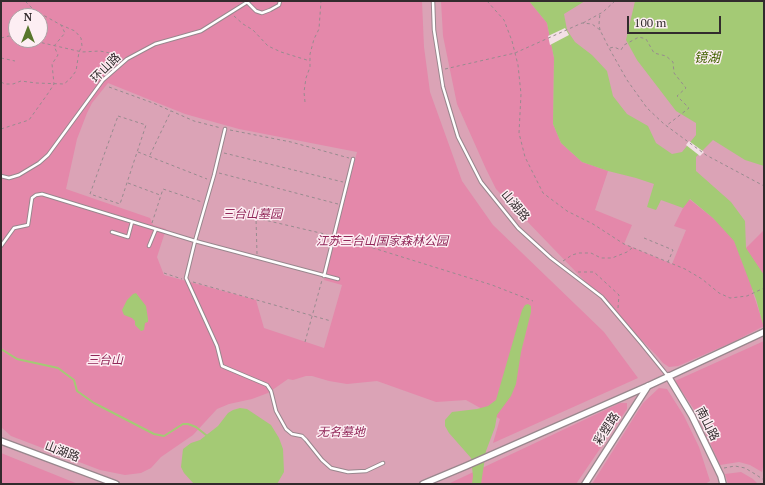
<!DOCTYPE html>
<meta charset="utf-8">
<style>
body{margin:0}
#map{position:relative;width:765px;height:485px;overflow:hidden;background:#f3e0e6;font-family:"PT Serif",serif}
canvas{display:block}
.frame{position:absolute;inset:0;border:2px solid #322b2d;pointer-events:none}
.north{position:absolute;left:8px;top:8px;width:40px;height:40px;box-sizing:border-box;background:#fdeef3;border:1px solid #aca0a4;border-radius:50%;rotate:0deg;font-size:11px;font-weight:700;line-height:16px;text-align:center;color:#322b2d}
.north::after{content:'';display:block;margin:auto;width:14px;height:18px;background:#58762c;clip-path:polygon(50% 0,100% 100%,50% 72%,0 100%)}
.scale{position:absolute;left:627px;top:16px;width:94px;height:18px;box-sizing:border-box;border:2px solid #322b2d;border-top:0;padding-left:5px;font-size:12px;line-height:14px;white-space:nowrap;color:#322b2d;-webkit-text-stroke:3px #fdeef3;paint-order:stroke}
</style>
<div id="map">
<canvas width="765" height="485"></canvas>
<div class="frame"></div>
<div class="north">N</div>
<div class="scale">100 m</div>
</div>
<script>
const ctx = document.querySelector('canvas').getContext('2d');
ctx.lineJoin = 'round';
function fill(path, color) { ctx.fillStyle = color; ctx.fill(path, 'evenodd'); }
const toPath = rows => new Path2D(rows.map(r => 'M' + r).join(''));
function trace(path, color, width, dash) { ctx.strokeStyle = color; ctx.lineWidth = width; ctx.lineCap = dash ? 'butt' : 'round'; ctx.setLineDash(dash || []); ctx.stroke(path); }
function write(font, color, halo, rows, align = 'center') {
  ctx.font = font + ' "PT Serif","Noto Sans SC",serif'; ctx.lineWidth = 3; ctx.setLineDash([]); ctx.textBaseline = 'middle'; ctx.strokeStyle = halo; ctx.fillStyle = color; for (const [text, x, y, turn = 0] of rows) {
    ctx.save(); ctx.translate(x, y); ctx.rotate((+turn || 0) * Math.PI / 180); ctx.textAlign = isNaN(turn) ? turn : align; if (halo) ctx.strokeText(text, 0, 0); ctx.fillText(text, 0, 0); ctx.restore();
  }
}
fill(toPath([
 [1,1,764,1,764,484,1,484],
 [16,16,40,16,40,40,16,40]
]), '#dba3b6');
fill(toPath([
 [1,1,422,1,424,47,430,92,462,181,493,225,604,332,638,378,493,443,500,419,466,400,436,402,377,381,347,384,329,381,312,376,306,376,293,380,288,379,268,393,252,399,229,404,217,409,193,435,161,457,151,468,141,473,125,475,100,470,11,436,1,427],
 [16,16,40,16,40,40,16,40],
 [108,83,185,114,239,129,357,152,324,280,342,285,324,348,264,328,256,300,164,275,157,257,166,229,153,225,150,218,66,189,77,139,87,113,92,103],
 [441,1,529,1,547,23,554,58,553,124,561,143,582,162,608,171,595,210,632,225,624,244,672,264,686,230,674,226,683,208,689,199,713,218,734,240,745,269,746,248,764,230,764,284,752,290,764,326,733,342,678,366,669,367,663,363,658,357,496,189,486,169,457,104,443,36],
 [764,341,764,462,762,472,750,465,739,462,720,465,697,414,675,381],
 [659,388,667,389,684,416,699,447,710,481,705,484,592,484,643,403],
 [620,403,627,403,627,409,576,484,448,484],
 [1,453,78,484,1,484],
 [741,472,753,479,758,484,728,484,725,474]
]), '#e488aa');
fill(toPath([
 [529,1,585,1,564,14,567,30,575,42,592,55,607,71,613,96,627,114,648,126,656,143,672,154,682,152,696,135,696,123,676,111,637,60,626,40,635,1,764,1,764,166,745,160,713,140,696,157,696,171,731,202,745,221,746,248,764,275,764,328,756,299,734,241,713,218,690,199,683,208,661,200,656,210,647,207,654,184,636,178,608,171,582,162,561,143,553,124,554,58,547,23],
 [136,293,146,306,148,319,148,322,145,323,144,330,141,331,135,325,135,321,132,318,124,315,122,310,127,300,133,294],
 [528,304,531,306,531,312,521,352,516,384,511,396,497,415,495,427,486,451,481,484,472,484,473,476,471,458,449,433,445,426,445,420,452,412,477,409,488,406,496,400,522,310,525,305],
 [240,408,247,409,271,425,279,438,283,449,284,472,277,484,194,484,184,473,181,467,183,449,191,443,200,440,218,426,228,413,233,410]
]), '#a4ca75');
fill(toPath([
 [565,28,569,35,550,45,548,36],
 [689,141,704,152,700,156,686,145]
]), '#f3e0e6');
trace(toPath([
 [1,349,17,359,58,368,74,380,77,391,94,403,154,434,164,436,183,424,188,424,196,427,206,435]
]), '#a4ca75', 2);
const service = toPath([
 [433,1,434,30,443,87,458,137,481,182,518,228,551,258,602,297,641,343,667,375],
 [247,2,256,11,262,13,270,10,279,5,280,1],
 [225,129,214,175,195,241,186,278,217,346,222,366,267,385,271,391,276,411,286,429,292,434,302,436,306,440,322,460,331,468,348,472,366,471,383,463],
 [1,176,9,178,19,175,39,163,48,155,103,80,127,59,155,44,201,31,249,1],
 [112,232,128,237,132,222],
 [1,246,14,228,28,225,32,198,36,195,42,194,195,241,338,279],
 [149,246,156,229],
 [324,276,353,159]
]);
const minor = toPath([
 [668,376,692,416,721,476,723,484],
 [1,441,116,484],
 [423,484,466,466,648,386,764,332],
 [585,484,648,386]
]);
trace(service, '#98878d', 4.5);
trace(minor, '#98878d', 8);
trace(toPath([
 [487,1,504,20,512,41,518,65,521,94,519,133,525,157,543,193,567,211,593,224,624,244,685,269,702,279,719,293,730,298,747,296,764,288],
 [234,16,243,24,253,30,268,46,281,52,310,61],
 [583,23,603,12,615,1],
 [600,30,599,24,600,13],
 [1,38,9,36,16,38],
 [30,40,82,52,100,51,114,54,120,59],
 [610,48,614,47,621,50,624,45,639,37,646,39,654,53,666,56,673,62,674,73,686,88,677,96,689,108,666,126],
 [1,58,15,61],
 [445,69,515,53,582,23,592,24,600,30,609,48,627,80,647,108,664,124,706,155,764,186],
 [1,82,5,84,13,84,21,81,36,83,64,84,70,79,76,71,79,52,82,46,81,38,75,31,61,25],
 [109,87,153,103,194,121,221,128],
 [305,102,304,92,306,78,310,67,310,54,314,39,319,29,321,1],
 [118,116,146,125,120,204,90,194,118,116],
 [1,129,29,120,49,92,54,84,52,64,58,55,54,46,65,33,61,25,34,10,25,1],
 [230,130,291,142,349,158],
 [138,152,207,179],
 [224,153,343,182],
 [150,155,171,111],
 [219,173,338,204],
 [128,183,160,195],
 [152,223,163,189,202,202],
 [338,237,492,285,533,301],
 [644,238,673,250,668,262],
 [257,254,256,218,329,235],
 [563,261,572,255,579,253,591,253,601,258,612,258,627,252,632,248],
 [578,272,594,272,619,295,618,308],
 [164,273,182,279],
 [193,282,331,321],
 [305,342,322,280],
 [724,468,735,466,745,468,755,474,764,480]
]), '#988b8f', 1, [3, 3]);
trace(service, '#fff', 2.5);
trace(minor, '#fff', 5.5);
write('12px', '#322b2d', '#fdeef3', [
 ["环山路",106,68,-45],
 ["山湖路",515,206,50],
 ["南山路",707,424,63],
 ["彩塑路",607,429,-57],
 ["山湖路",62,452,21]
]);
write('italic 12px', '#912658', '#fdeef3', [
 ["三台山墓园",252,215],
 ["江苏三台山国家森林公园",382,242],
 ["三台山",105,361],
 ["无名墓地",341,433]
]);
write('italic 13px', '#426201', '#fdeef3', [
 ["镜湖",707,58]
]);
</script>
